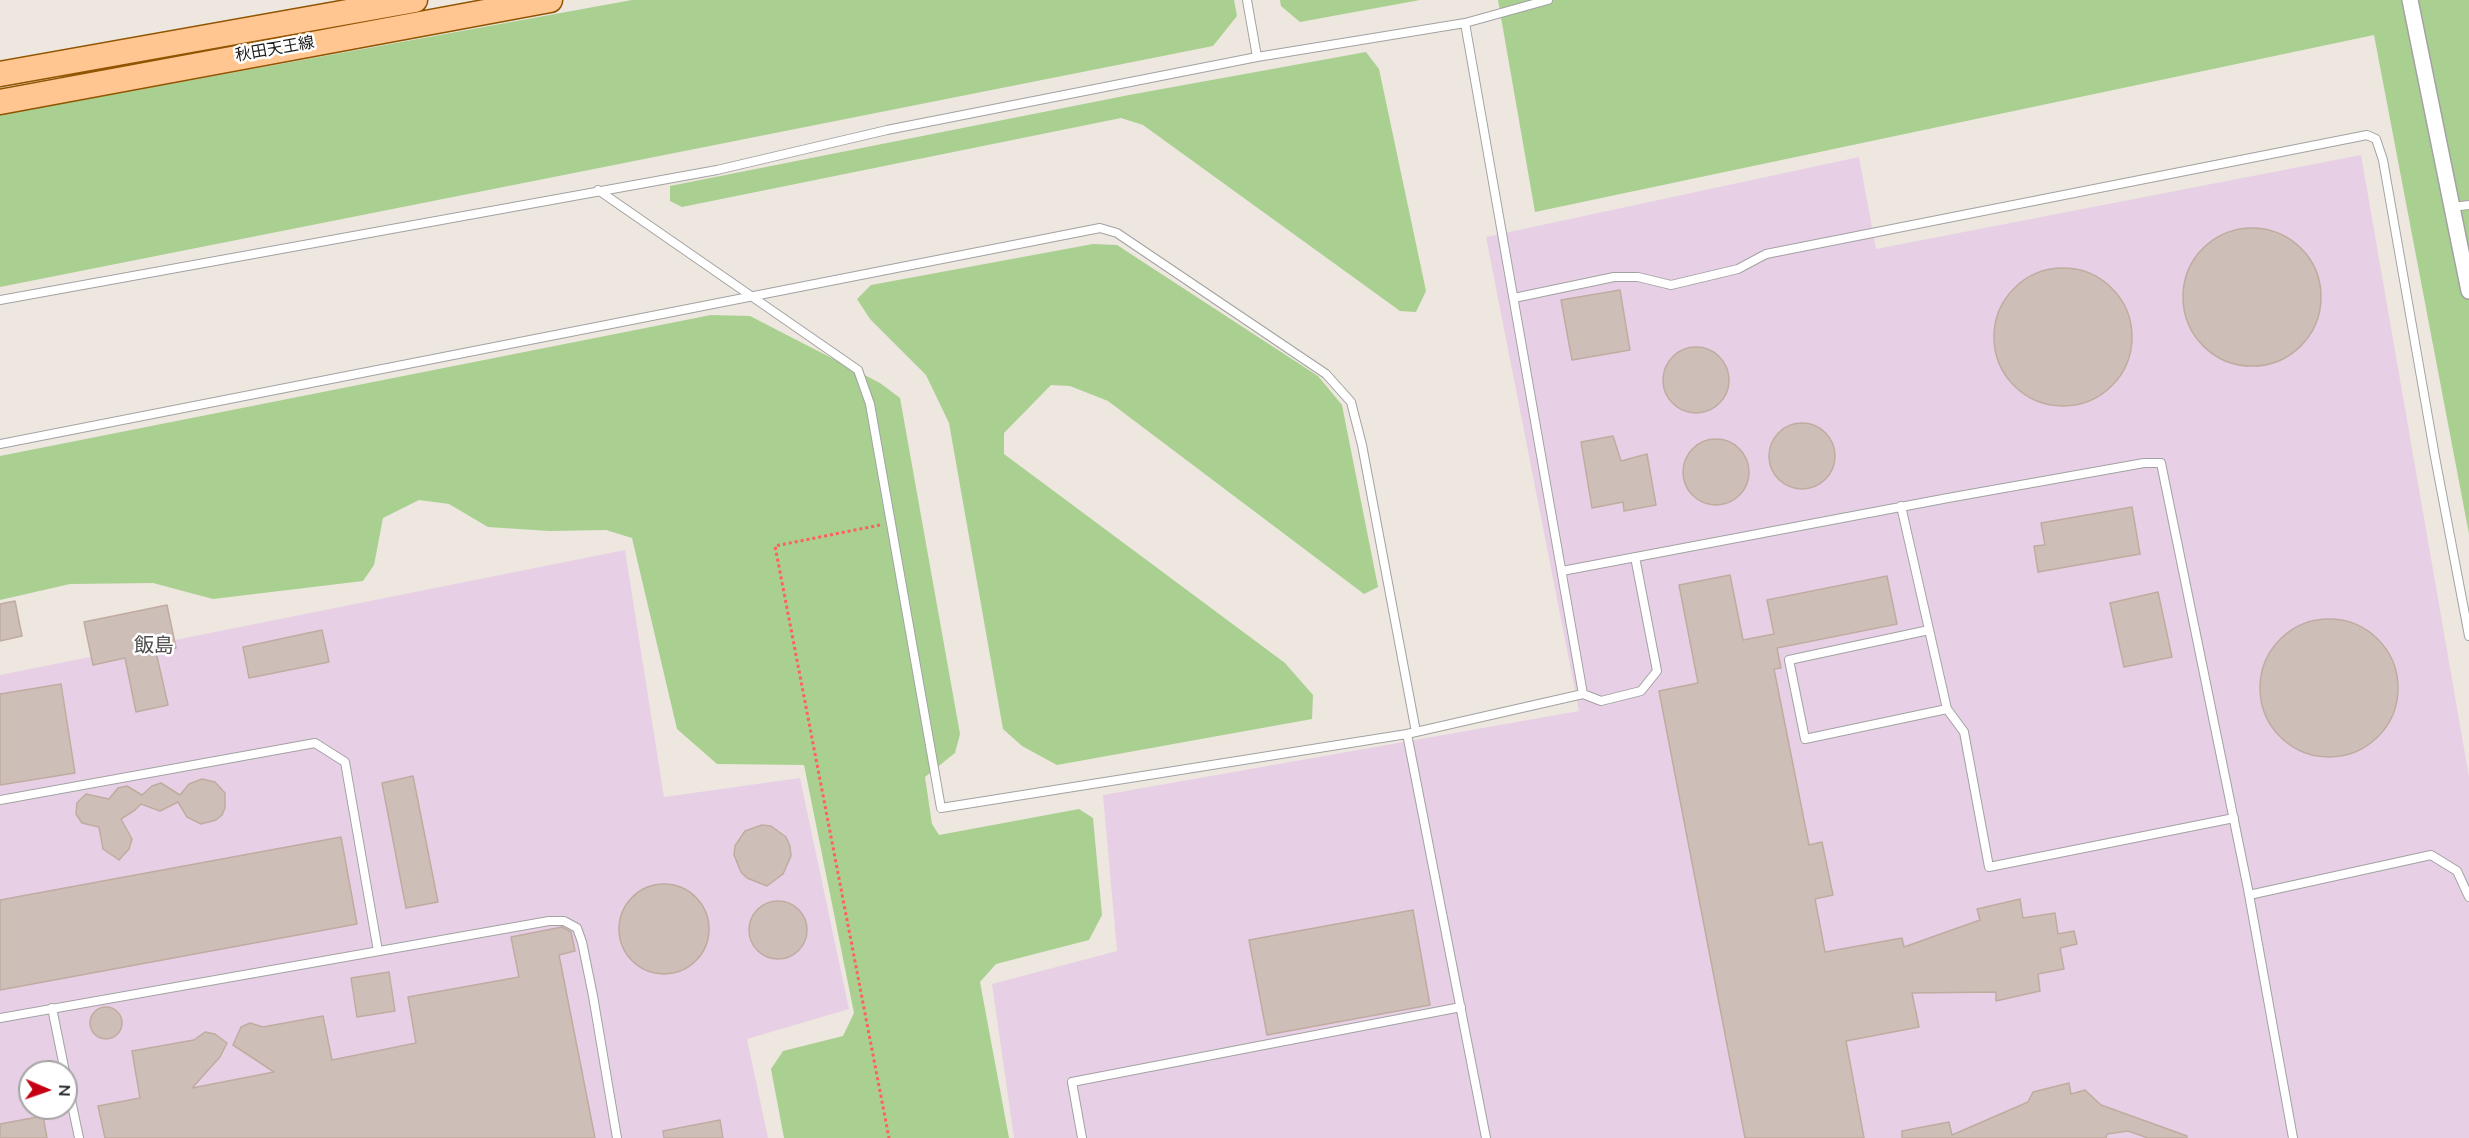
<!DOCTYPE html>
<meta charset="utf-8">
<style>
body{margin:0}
#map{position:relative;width:2469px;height:1138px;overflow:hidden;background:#ede7df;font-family:"Nunito Sans",sans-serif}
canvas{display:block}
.north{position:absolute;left:18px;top:1060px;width:60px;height:60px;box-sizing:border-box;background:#fff;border:2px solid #a4a4a4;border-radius:50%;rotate:92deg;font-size:16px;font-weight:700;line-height:24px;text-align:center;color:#1b1b1b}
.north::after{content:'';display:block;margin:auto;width:21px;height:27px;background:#c50012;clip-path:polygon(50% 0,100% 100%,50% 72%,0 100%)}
</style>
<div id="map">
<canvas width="2469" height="1138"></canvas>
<div class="north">N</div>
</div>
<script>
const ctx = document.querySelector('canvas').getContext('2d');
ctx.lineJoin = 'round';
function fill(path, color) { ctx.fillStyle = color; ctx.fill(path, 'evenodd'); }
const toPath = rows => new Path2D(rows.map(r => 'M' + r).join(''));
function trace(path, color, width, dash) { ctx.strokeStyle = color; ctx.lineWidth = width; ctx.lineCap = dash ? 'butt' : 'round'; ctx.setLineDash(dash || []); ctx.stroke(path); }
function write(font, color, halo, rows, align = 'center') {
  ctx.font = font + ' "Nunito Sans","Noto Sans JP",sans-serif'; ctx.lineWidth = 5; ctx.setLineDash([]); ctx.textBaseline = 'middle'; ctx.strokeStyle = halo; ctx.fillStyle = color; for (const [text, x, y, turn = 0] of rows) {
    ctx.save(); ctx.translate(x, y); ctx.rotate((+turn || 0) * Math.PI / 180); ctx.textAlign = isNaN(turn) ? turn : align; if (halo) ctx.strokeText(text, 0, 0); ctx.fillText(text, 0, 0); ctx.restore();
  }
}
fill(toPath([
 [2361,155,2469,777,2469,1138,1014,1138,992,984,1117,951,1103,795,1579,711,1486,237,1859,157,1876,249],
 [625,550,664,797,800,778,849,1009,747,1039,768,1138,0,1138,0,675],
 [30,1072,66,1072,66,1108,30,1108]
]), '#e7d0e5');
fill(toPath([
 [632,0,1234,0,1237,16,1213,46,0,287,0,115],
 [1280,0,1420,0,1300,22,1281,6],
 [1498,0,2469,0,2469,534,2374,35,1535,212],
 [1366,52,1379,69,1426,291,1416,312,1400,311,1143,125,1121,118,682,207,670,201,670,186,1129,95],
 [1093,244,1117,245,1318,376,1342,405,1378,587,1364,594,1108,401,1070,386,1051,385,1004,433,1004,454,1285,663,1313,695,1312,719,1057,765,1022,746,1003,729,949,423,926,375,870,319,857,299,871,285],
 [711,315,750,316,880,383,900,398,960,734,955,753,925,777,932,824,939,835,1079,809,1093,818,1102,915,1089,940,996,964,980,982,1009,1138,784,1138,771,1069,783,1051,843,1036,854,1013,804,765,717,764,677,729,632,538,606,530,549,531,488,527,449,504,419,500,383,518,374,565,363,581,213,599,153,583,70,584,0,600,0,456]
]), '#a9d090');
const building = toPath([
 '2183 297a69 69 0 1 1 138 0a69 69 0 1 1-138 0Z',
 '1994 337a69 69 0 1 1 138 0a69 69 0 1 1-138 0Z',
 [1620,290,1630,350,1572,360,1561,300,1620,290],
 '1663 380a33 33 0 1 1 66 0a33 33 0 1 1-66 0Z',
 '1769 456a33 33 0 1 1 66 0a33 33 0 1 1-66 0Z',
 [1613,436,1621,461,1647,454,1656,505,1624,511,1623,502,1592,508,1581,442,1613,436],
 '1683 472a33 33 0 1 1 66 0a33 33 0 1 1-66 0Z',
 [2132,507,2140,554,2038,572,2034,546,2045,545,2041,523,2132,507],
 [1730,575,1743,640,1774,634,1767,600,1887,576,1897,624,1777,648,1781,668,1774,669,1809,845,1822,842,1833,895,1815,899,1825,952,1902,938,1904,947,1980,920,1977,909,2020,899,2023,918,2055,913,2058,934,2074,931,2077,944,2060,948,2064,969,2038,974,2040,991,1996,1001,1996,992,1912,993,1919,1027,1846,1041,1864,1138,1745,1138,1659,691,1698,683,1679,585,1730,575],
 [2158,592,2172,657,2124,667,2110,603,2158,592],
 [15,601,22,636,0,641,0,604,15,601],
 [167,605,176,648,156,652,168,705,136,712,125,658,93,665,84,622,167,605],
 '2260 688a69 69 0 1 1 138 0a69 69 0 1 1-138 0Z',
 [322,630,329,662,249,678,243,647,322,630],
 [61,684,75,773,0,785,0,694,61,684],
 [413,776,438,902,406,908,382,783,413,776],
 [202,779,215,782,225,793,225,808,222,815,216,820,201,824,187,817,178,802,160,811,141,804,135,810,121,819,132,839,129,849,119,860,103,849,99,827,82,823,76,814,77,803,86,794,109,799,118,788,127,786,142,795,152,786,161,783,180,795,189,784,202,779],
 [762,825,771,826,786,837,790,846,791,856,783,874,767,886,747,878,741,872,734,855,735,846,745,831,762,825],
 [341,837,357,924,0,990,0,900,341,837],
 '619 929a45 45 0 1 1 90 0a45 45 0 1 1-90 0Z',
 '749 930a29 29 0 1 1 58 0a29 29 0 1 1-58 0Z',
 [1413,910,1430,1005,1267,1035,1249,940,1413,910],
 [562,927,571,932,575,951,559,955,595,1138,105,1138,98,1106,140,1098,132,1051,194,1040,205,1032,215,1034,227,1043,220,1057,192,1088,274,1072,233,1045,241,1027,250,1023,263,1027,323,1016,332,1060,416,1043,408,997,519,977,511,937,562,927],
 [389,972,395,1011,357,1017,351,978,389,972],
 '90 1023a16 16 0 1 1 32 0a16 16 0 1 1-32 0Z',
 [2069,1083,2071,1094,2085,1090,2101,1105,2187,1136,2187,1138,2148,1138,2128,1131,2107,1134,2106,1138,1902,1138,1902,1131,1949,1122,1952,1135,2028,1102,2033,1092,2069,1083],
 [43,1116,47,1138,0,1138,0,1124,43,1116],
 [720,1120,723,1138,664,1138,663,1131,720,1120]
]);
fill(building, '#cdbfb8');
trace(building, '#c0aba0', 1.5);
const service = toPath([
 [1247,0,1257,57],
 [598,190,858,370,870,404,941,808,1407,734,1583,694,1465,23],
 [2452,207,2469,205],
 [1514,298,1614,277,1638,277,1671,285,1738,269,1766,254,2367,135,2376,139,2383,160,2435,457,2469,636],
 [0,300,717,170,887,130,1257,57,1465,23,1548,0],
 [0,444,1100,228,1117,233,1326,374,1351,402,1362,445,1416,732],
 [1901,506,1947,709,1964,732,1989,867,2234,818],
 [1562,571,1948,498,2144,463,2161,463,2248,889,2293,1138],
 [1929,630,1789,660,1805,739,1947,709],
 [1583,694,1601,701,1641,691,1657,671,1635,557],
 [1407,734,1486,1138],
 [0,800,315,743,345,762,378,951],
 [2249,895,2431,855,2457,871,2469,897],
 [52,1008,65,1072],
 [0,1018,549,921,564,921,577,928,582,942,593,996,617,1138],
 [66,1076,79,1138],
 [1082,1138,1072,1082,1461,1007]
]);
const minor = toPath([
 [2410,0,2469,291]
]);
const primary = toPath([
 [0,74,415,0],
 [0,102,550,0]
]);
trace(service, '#a2a2a2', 10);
trace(minor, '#a2a2a2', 18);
trace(primary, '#915400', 27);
trace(toPath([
 [880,525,775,546,889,1138]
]), '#ff605e', 3, [3, 3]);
trace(service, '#fff', 8);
trace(minor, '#fff', 15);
trace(primary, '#ffc692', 24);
write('16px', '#1b1b1b', '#fff', [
 ["秋田天王線",275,50,-10]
]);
write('20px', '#4e4e4e', '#fff', [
 ["飯島",154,647]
]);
</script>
